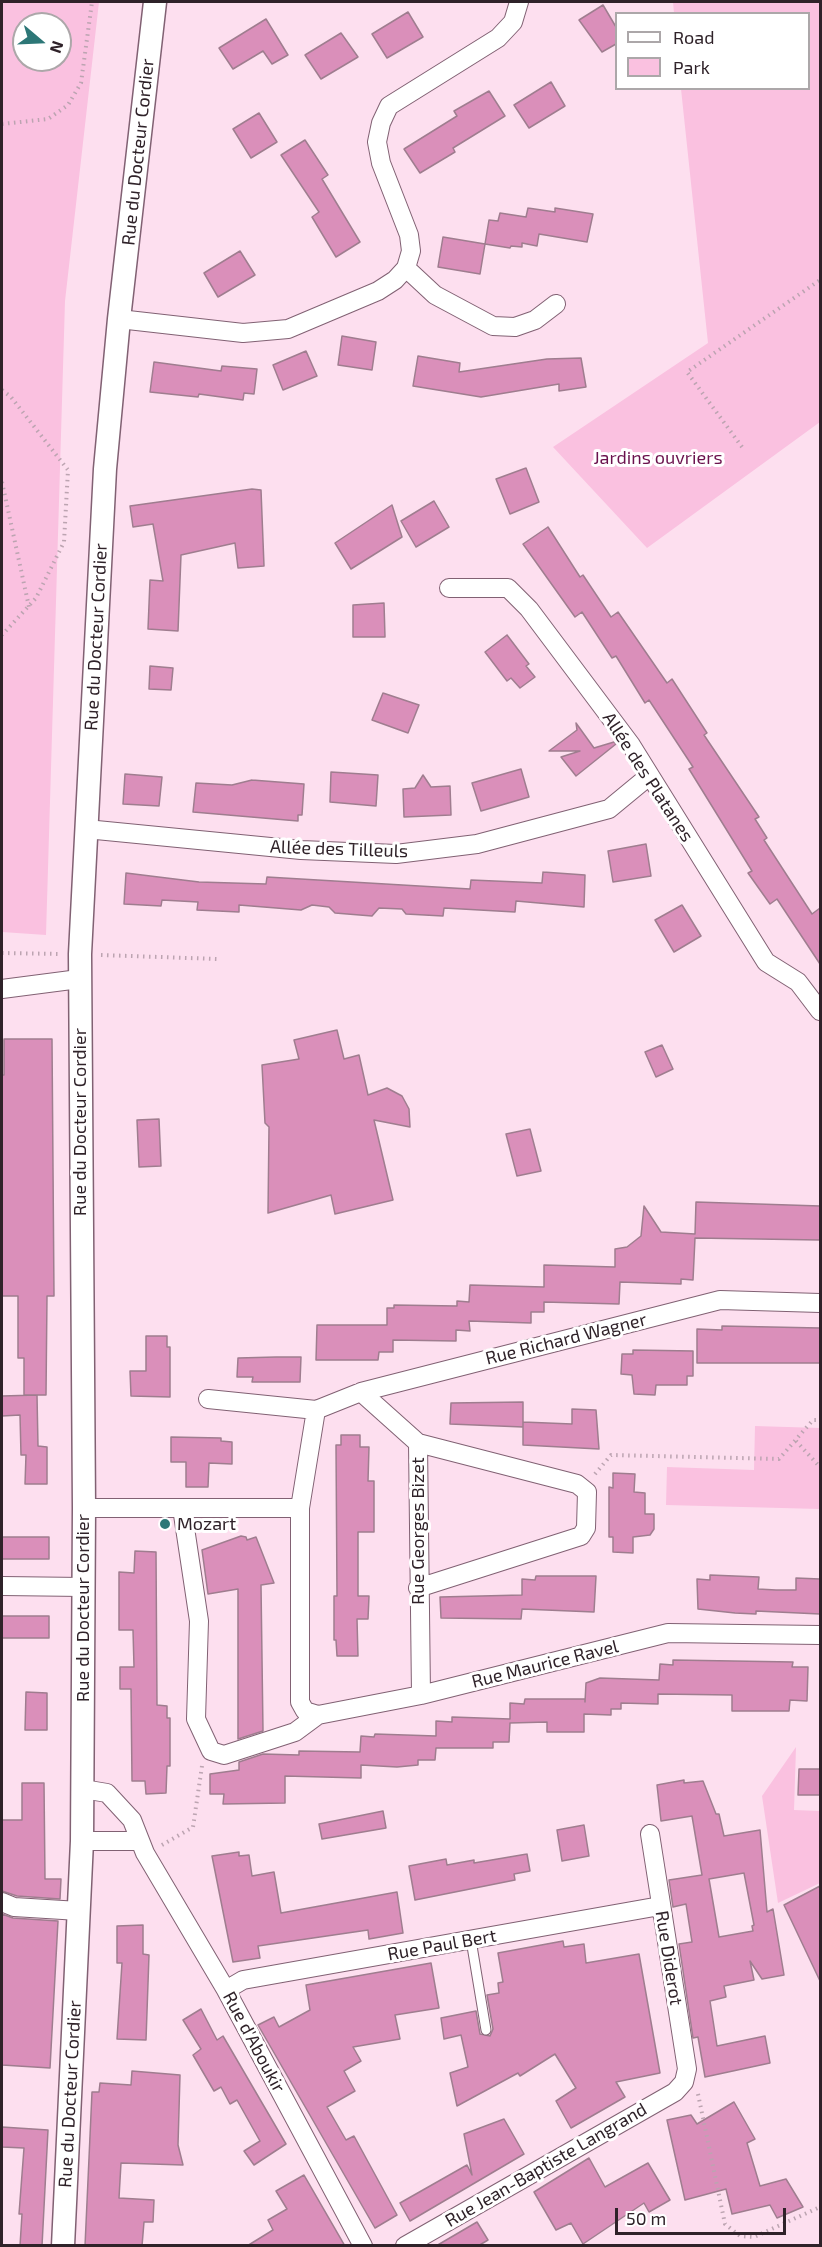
<!DOCTYPE html>
<meta charset="utf-8">
<style>
body{margin:0}
#map{position:relative;width:822px;height:2247px;overflow:hidden;background:#fddfef;font-family:"Exo 2",sans-serif}
canvas{display:block}
.frame{position:absolute;inset:0;border:3px solid #2f2229;pointer-events:none}
.legend{position:absolute;left:615px;top:12px;width:195px;height:78px;box-sizing:border-box;background:#fff;border:2px solid #aca7a9;margin:0;padding:8px 10px;list-style:none;font-size:18px;color:#2f2229}
.legend li{display:flex;align-items:center;gap:12px;height:30px}
.legend b{width:30px;border:2px solid #aca7a9}
.north{position:absolute;left:12px;top:12px;width:60px;height:60px;box-sizing:border-box;background:#fff;border:2px solid #aca7a9;border-radius:50%;rotate:109deg;font-size:16px;font-weight:700;line-height:24px;text-align:center;color:#2f2229}
.north::after{content:'';display:block;margin:auto;width:21px;height:27px;background:#2d7777;clip-path:polygon(50% 0,100% 100%,50% 72%,0 100%)}
.scale{position:absolute;left:615px;top:2208px;width:171px;height:27px;box-sizing:border-box;border:3px solid #2f2229;border-top:0;padding-left:8px;font-size:18px;line-height:21px;white-space:nowrap;color:#2f2229;-webkit-text-stroke:4px #fff;paint-order:stroke}
</style>
<div id="map">
<canvas width="822" height="2247"></canvas>
<div class="frame"></div>
<ul class="legend">
<li><b style="height:8px;background:#fff"></b>Road</li>
<li><b style="height:16px;background:#fac1e0"></b>Park</li>
</ul>
<div class="north">N</div>
<div class="scale">50 m</div>
</div>
<script>
const ctx = document.querySelector('canvas').getContext('2d');
ctx.lineJoin = 'round';
function fill(path, color) { ctx.fillStyle = color; ctx.fill(path, 'evenodd'); }
const toPath = rows => new Path2D(rows.map(r => 'M' + r).join(''));
function trace(path, color, width, dash) { ctx.strokeStyle = color; ctx.lineWidth = width; ctx.lineCap = dash ? 'butt' : 'round'; ctx.setLineDash(dash || []); ctx.stroke(path); }
function write(font, color, halo, rows, align = 'center') {
  ctx.font = font + ' "Exo 2",sans-serif'; ctx.lineWidth = 6; ctx.setLineDash([]); ctx.textBaseline = 'middle'; ctx.strokeStyle = halo; ctx.fillStyle = color; for (const [text, x, y, turn = 0] of rows) {
    ctx.save(); ctx.translate(x, y); ctx.rotate((+turn || 0) * Math.PI / 180); ctx.textAlign = isNaN(turn) ? turn : align; if (halo) ctx.strokeText(text, 0, 0); ctx.fillText(text, 0, 0); ctx.restore();
  }
}
fill(toPath([
 [2,2,99,2,65,301,46,935,2,932],
 [24,24,60,24,60,60,24,60],
 [673,2,820,2,820,422,647,548,553,447,708,343,681,89,808,88,808,14,674,13],
 [755,1426,820,1428,820,1509,666,1505,667,1467,754,1470],
 [796,1747,794,1810,820,1811,820,1883,778,1903,762,1796]
]), '#fac1e0');
const building = toPath([
 [603,5,616,27,616,44,602,52,579,20,603,5],
 [408,12,423,37,387,58,372,34,408,12],
 [266,19,288,55,272,64,263,51,233,69,219,48,266,19],
 [341,33,358,57,321,79,305,55,341,33],
 [551,82,565,106,529,128,514,105,551,82],
 [489,91,505,116,453,148,455,152,420,173,404,149,457,116,454,111,489,91],
 [259,113,277,142,251,158,233,129,259,113],
 [305,140,328,175,322,179,360,242,336,257,312,217,319,212,281,155,305,140],
 [528,208,555,212,555,208,593,214,587,242,539,234,537,246,522,243,522,247,511,246,510,248,485,244,489,220,498,221,500,213,526,217,528,208],
 [443,237,485,244,480,274,438,267,443,237],
 [240,251,255,275,218,297,204,273,240,251],
 [342,336,376,342,372,370,338,365,342,336],
 [306,351,317,376,283,390,273,365,306,351],
 [418,356,460,363,459,372,547,359,581,358,586,387,559,391,559,384,481,397,413,386,418,356],
 [154,362,221,371,222,366,257,369,254,394,244,393,243,400,199,394,198,397,150,392,154,362],
 [526,468,539,502,510,514,496,479,526,468],
 [252,489,261,490,264,566,238,568,235,543,181,555,178,631,148,629,150,580,163,581,153,524,133,527,130,506,252,489],
 [434,501,449,527,416,547,401,521,434,501],
 [392,505,402,537,351,569,335,543,392,505],
 [548,527,580,577,583,575,611,617,618,612,667,683,672,679,707,733,704,735,759,817,755,819,767,838,764,840,812,914,820,908,820,964,777,899,770,904,748,873,752,871,689,769,693,767,649,700,645,703,616,656,612,658,582,612,575,617,523,544,548,527],
 [384,603,385,637,353,637,353,605,384,603],
 [507,635,529,664,526,666,535,677,520,688,511,678,507,681,485,652,507,635],
 [150,666,173,668,171,690,149,689,150,666],
 [383,693,419,705,408,733,372,720,383,693],
 [576,723,594,748,614,742,616,744,576,776,561,757,580,751,549,751,577,730,576,723],
 [521,769,529,797,481,811,472,783,521,769],
 [331,772,378,775,376,806,330,802,331,772],
 [125,774,162,777,159,806,123,804,125,774],
 [423,775,431,787,450,786,451,815,404,817,403,789,415,788,423,775],
 [252,780,304,784,302,815,298,815,298,821,193,812,196,783,232,785,252,780],
 [646,844,651,876,613,882,608,851,646,844],
 [543,872,585,875,584,907,516,901,515,912,444,908,443,916,406,914,402,909,379,908,372,916,335,913,329,907,312,905,301,910,239,905,239,912,197,910,198,902,162,900,161,906,124,904,126,873,199,882,266,884,267,877,470,889,471,880,542,883,543,872],
 [682,905,701,936,674,952,655,920,682,905],
 [337,1030,344,1059,359,1055,368,1095,387,1088,402,1096,409,1109,410,1127,374,1120,393,1200,335,1214,331,1195,268,1213,269,1127,265,1123,262,1065,299,1059,294,1040,337,1030],
 [4,1039,52,1039,54,1296,47,1296,46,1395,24,1395,24,1358,18,1358,18,1296,2,1296,2,1075,4,1075,4,1039],
 [662,1045,673,1069,656,1077,645,1052,662,1045],
 [159,1119,161,1166,139,1167,137,1120,159,1119],
 [530,1129,541,1171,517,1176,506,1134,530,1129],
 [696,1202,820,1206,820,1240,695,1238,693,1280,681,1279,681,1284,620,1282,619,1304,544,1302,544,1312,531,1312,531,1323,469,1321,470,1331,456,1330,456,1341,393,1340,393,1352,379,1352,378,1360,316,1360,317,1325,387,1325,387,1308,394,1308,394,1305,457,1306,457,1301,469,1302,470,1285,544,1287,544,1265,615,1267,615,1249,627,1247,641,1236,644,1206,661,1232,695,1234,696,1202],
 [722,1326,820,1328,820,1363,697,1363,697,1329,722,1330,722,1326],
 [146,1336,167,1336,167,1347,170,1347,170,1397,131,1396,130,1371,146,1371,146,1336],
 [633,1350,693,1351,693,1376,687,1376,687,1385,656,1385,655,1395,634,1394,632,1375,621,1374,622,1354,633,1354,633,1350],
 [276,1357,301,1357,300,1382,252,1382,253,1377,237,1377,238,1358,276,1357],
 [37,1395,38,1446,47,1447,47,1484,25,1484,26,1455,21,1455,20,1415,2,1416,2,1396,37,1395],
 [523,1402,523,1427,450,1424,451,1403,523,1402],
 [572,1409,596,1410,599,1449,523,1445,523,1422,572,1424,572,1409],
 [341,1435,360,1435,360,1447,369,1447,368,1481,374,1481,374,1532,358,1532,358,1596,369,1596,368,1619,357,1619,358,1656,337,1656,336,1640,334,1640,334,1596,337,1596,336,1445,341,1445,341,1435],
 [171,1437,221,1438,221,1441,232,1442,232,1464,209,1463,208,1487,186,1487,186,1462,171,1462,171,1437],
 [613,1473,635,1474,634,1492,645,1493,645,1514,654,1514,654,1529,650,1535,633,1537,633,1553,613,1552,613,1537,609,1537,609,1487,613,1488,613,1473],
 [241,1536,246,1537,247,1540,256,1537,274,1583,261,1585,263,1731,238,1739,238,1589,208,1594,202,1550,241,1536],
 [2,1537,49,1537,49,1559,2,1559,2,1537],
 [135,1551,156,1552,157,1705,167,1706,167,1718,170,1718,170,1766,167,1766,166,1793,146,1794,145,1781,132,1781,131,1689,120,1689,120,1667,134,1667,133,1630,119,1630,119,1572,134,1573,135,1551],
 [710,1575,759,1577,758,1589,776,1590,796,1590,796,1578,820,1579,820,1614,756,1611,756,1614,735,1613,698,1609,697,1579,710,1580,710,1575],
 [536,1576,596,1576,594,1612,522,1609,521,1619,441,1618,440,1597,522,1595,522,1579,535,1580,536,1576],
 [2,1616,49,1616,49,1638,2,1638,2,1616],
 [673,1660,793,1662,792,1667,808,1667,807,1701,790,1700,789,1711,732,1711,732,1695,658,1694,658,1704,621,1703,621,1709,611,1709,611,1715,584,1714,584,1732,547,1732,547,1722,510,1723,509,1742,493,1742,493,1748,436,1748,435,1760,418,1760,418,1765,397,1767,361,1765,361,1778,285,1776,285,1803,223,1804,224,1794,210,1794,210,1774,239,1770,239,1762,263,1754,299,1755,299,1751,360,1752,361,1736,374,1737,375,1734,436,1736,436,1721,452,1722,452,1717,510,1719,510,1703,524,1704,525,1699,585,1699,585,1702,586,1683,600,1678,659,1680,660,1664,673,1665,673,1660],
 [26,1692,47,1693,47,1730,25,1730,26,1692],
 [799,1769,820,1769,820,1795,798,1795,799,1769],
 [684,1780,684,1783,703,1781,716,1814,719,1814,724,1836,760,1830,767,1912,773,1909,784,1975,762,1979,750,1961,754,1980,724,1986,726,1997,710,2001,717,2046,765,2036,770,2063,705,2077,698,2037,693,2038,679,1944,692,1942,686,1904,673,1907,669,1880,702,1875,692,1816,661,1821,657,1785,684,1780],
 [744,1873,754,1925,752,1926,753,1931,719,1937,709,1879,744,1873],
 [22,1783,44,1783,45,1879,61,1879,60,1899,17,1896,2,1891,2,1820,22,1820,22,1783],
 [383,1811,386,1828,322,1839,319,1824,383,1811],
 [584,1825,589,1856,562,1861,557,1830,584,1825],
 [239,1852,239,1856,249,1855,252,1876,274,1872,281,1913,397,1892,403,1933,369,1939,368,1930,258,1946,260,1958,233,1962,212,1856,239,1852],
 [527,1854,530,1871,514,1874,515,1880,415,1900,409,1866,446,1859,447,1865,474,1860,474,1863,527,1854],
 [820,1886,820,1981,784,1905,820,1886],
 [2,1914,13,1918,58,1921,50,2068,2,2065,2,1914],
 [143,1925,143,1954,149,1955,146,2040,117,2039,122,1963,117,1963,117,1926,143,1925],
 [563,1941,564,1947,584,1944,586,1963,639,1954,660,2073,616,2082,625,2097,571,2128,556,2101,576,2088,555,2054,520,2076,518,2073,457,2106,450,2073,468,2067,461,2035,444,2039,441,2018,476,2011,480,2034,490,2036,493,2029,487,1995,499,1993,498,1983,503,1982,498,1953,563,1941],
 [431,1963,439,2008,395,2015,400,2039,353,2047,361,2061,344,2071,355,2091,327,2107,346,2140,354,2136,397,2215,375,2228,258,2025,274,2017,279,2027,310,2010,306,1985,431,1963],
 [201,2009,217,2040,223,2036,286,2144,254,2165,244,2151,260,2141,237,2100,230,2104,221,2087,214,2091,193,2055,201,2049,183,2020,201,2009],
 [132,2071,180,2075,178,2145,183,2165,121,2163,119,2198,154,2200,153,2222,144,2222,142,2246,85,2246,92,2092,99,2092,100,2083,131,2085,132,2071],
 [734,2102,755,2139,747,2143,760,2186,786,2179,803,2207,777,2218,770,2205,732,2214,726,2189,685,2200,667,2120,691,2115,697,2124,734,2102],
 [504,2119,524,2154,410,2221,400,2203,467,2165,472,2175,464,2134,504,2119],
 [2,2127,48,2130,42,2246,20,2246,22,2214,19,2214,24,2148,2,2147,2,2127],
 [589,2158,605,2187,648,2163,670,2200,649,2212,644,2203,583,2244,571,2223,556,2230,534,2192,589,2158],
 [304,2175,345,2246,247,2246,273,2230,268,2220,287,2209,276,2191,304,2175],
 [477,2222,488,2240,478,2246,436,2246,477,2222]
]);
fill(building, '#da8fba');
trace(building, '#9f7d8f', 1.5);
const service = toPath([
 [471,1940,486,2030]
]);
const minor = toPath([
 [406,268,435,295,493,326,515,327,535,320,556,304],
 [119,319,243,333,288,329,378,291,395,280,406,268,411,251,409,235,381,163,377,142,381,123,389,106,498,38,513,22,519,2],
 [449,588,508,588,529,609,631,745,766,962,798,982,820,1011],
 [86,829,301,850,396,854,477,844,609,809,649,776],
 [2,989,79,979],
 [361,1392,418,1443,421,1695],
 [208,1399,316,1410],
 [316,1410,361,1392,720,1300,820,1303],
 [316,1410,300,1508,300,1702,305,1711,318,1715],
 [418,1443,577,1484,587,1492,586,1528,581,1536,418,1588],
 [84,1508,300,1508],
 [182,1508,199,1621,196,1719,211,1751,224,1755,295,1732,318,1715,421,1695,668,1633,820,1635],
 [2,1586,83,1587],
 [83,1789,107,1793,132,1820,145,1853,226,1990,363,2246],
 [82,1841,140,1841],
 [2,1902,14,1907,79,1911],
 [226,1990,243,1980,660,1906],
 [405,2246,675,2092,684,2082,687,2069,650,1834]
]);
const tertiary = toPath([
 [63,2246,82,1841,84,1508,80,954,105,469,119,319,155,2]
]);
trace(service, '#816173', 11);
trace(minor, '#816173', 20);
trace(tertiary, '#816173', 25);
trace(toPath([
 [2,124,48,119,68,105,81,83,92,2],
 [2,390,11,397,68,470,64,542,36,598,2,635],
 [742,447,687,372,820,280],
 [2,482,29,607],
 [2,953,60,954],
 [101,955,217,959],
 [796,1441,820,1467],
 [595,1474,611,1455,779,1459,813,1420,820,1420],
 [162,1845,193,1827,202,1766],
 [698,2094,725,2224,740,2236,754,2237,820,2207]
]), '#bca4b1', 4, [1.5, 4.5]);
trace(service, '#fff', 9);
trace(minor, '#fff', 18);
trace(tertiary, '#fff', 22);
for (const [x, y, r, color] of [
 [165,1524,6,"#2d7777"]
]) { const dot = new Path2D(); dot.arc(x, y, r, 0, 2 * Math.PI); ctx.fillStyle = color; ctx.fill(dot); trace(dot, '#fff', 2); }
write('18px', '#2f2229', '#fff', [
 ["Rue du Docteur Cordier",138,152,-84],
 ["Rue du Docteur Cordier",96,637,-87],
 ["Allée des Platanes",648,777,57],
 ["Allée des Tilleuls",339,849,2],
 ["Rue du Docteur Cordier",80,1122,-90],
 ["Rue Richard Wagner",566,1339,-14],
 ["Rue Georges Bizet",418,1531,-90],
 ["Rue du Docteur Cordier",83,1608,-90],
 ["Rue Maurice Ravel",545,1664,-14],
 ["Rue Paul Bert",442,1945,-10],
 ["Rue Diderot",669,1958,81],
 ["Rue d'Aboukir",254,2042,62],
 ["Rue du Docteur Cordier",70,2094,-87],
 ["Rue Jean-Baptiste Langrand",546,2165,-30]
]);
write('18px', '#6a114d', '#fff', [
 ["Jardins ouvriers",658,458]
]);
write('18px', '#2f2229', '#fff', [
 ["Mozart",177,1524]
], 'left');
</script>
